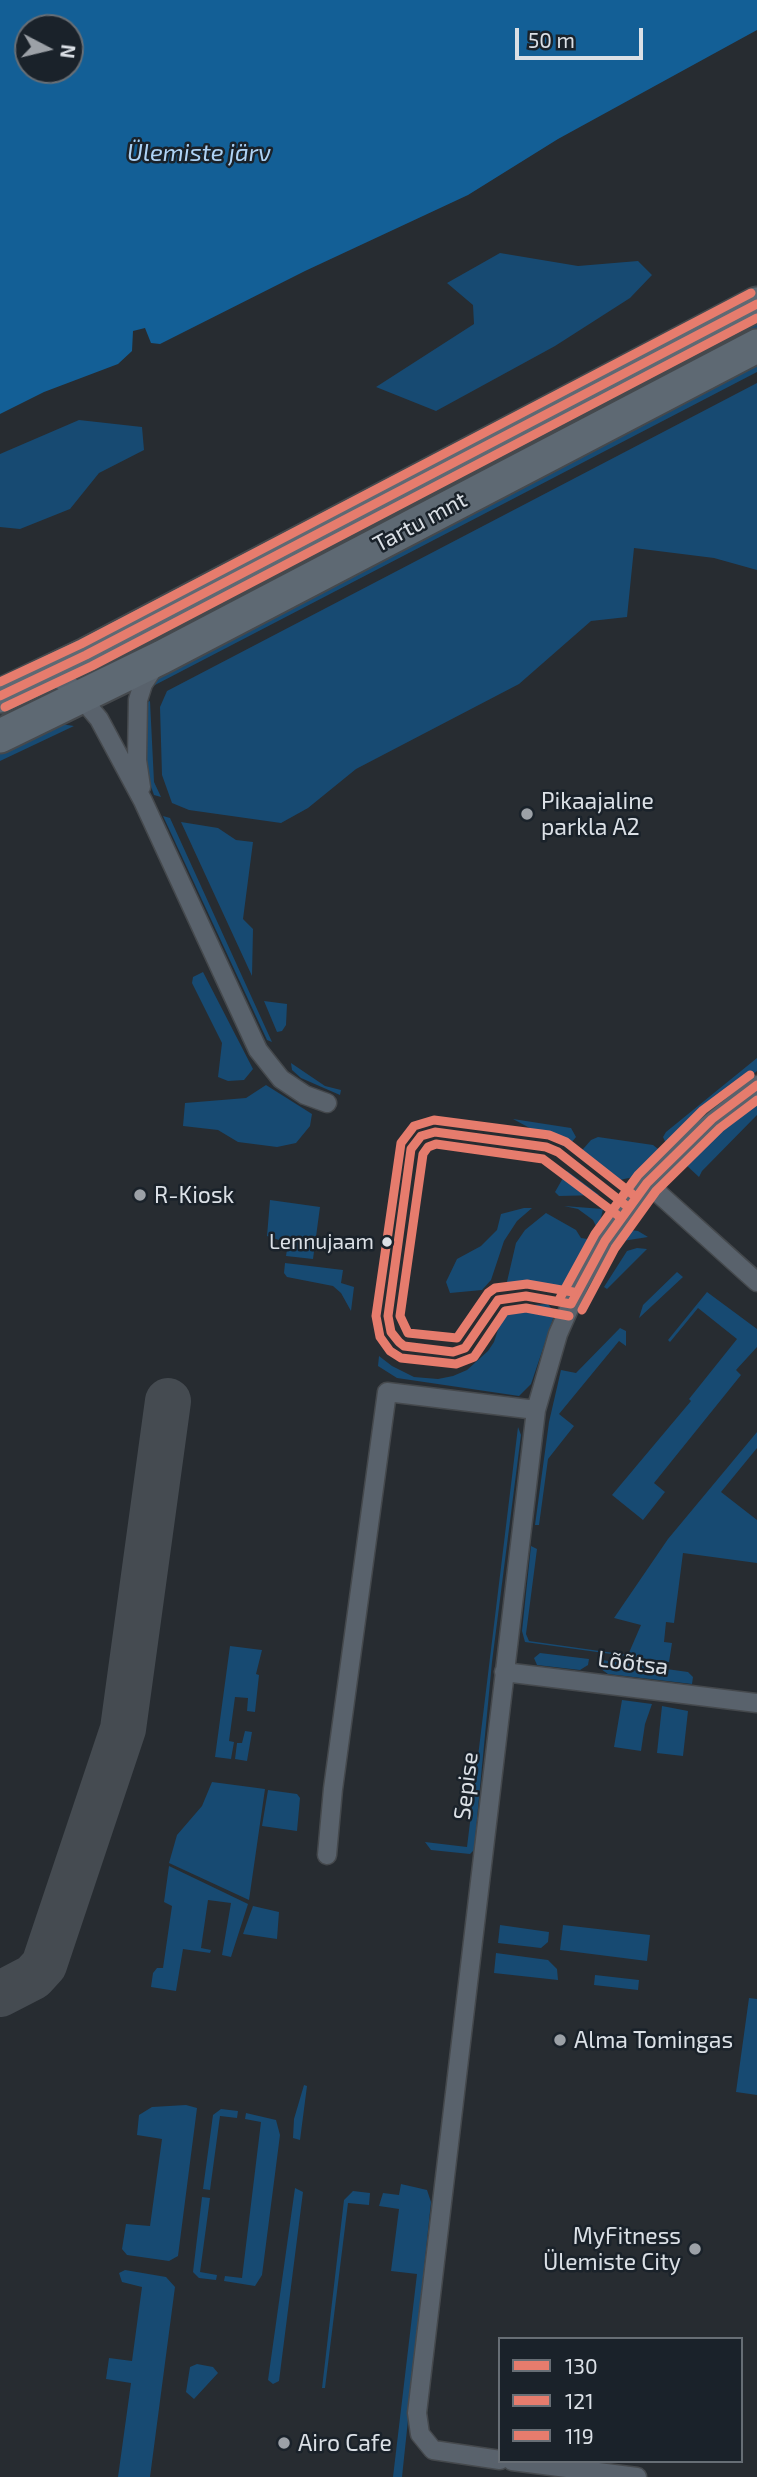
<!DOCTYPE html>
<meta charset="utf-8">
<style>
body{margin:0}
#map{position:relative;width:757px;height:2477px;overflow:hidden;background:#272c31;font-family:"Exo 2",sans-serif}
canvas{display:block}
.legend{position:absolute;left:498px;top:2337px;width:245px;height:126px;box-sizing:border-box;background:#1a222a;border:2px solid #676e75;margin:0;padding:9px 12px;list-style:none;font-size:21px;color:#dbe0e6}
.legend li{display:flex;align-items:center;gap:14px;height:35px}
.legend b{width:35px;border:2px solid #676e75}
.north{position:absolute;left:14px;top:14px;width:70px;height:70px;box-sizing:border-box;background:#1a222a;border:2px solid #676e75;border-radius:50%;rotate:97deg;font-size:19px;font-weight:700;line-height:28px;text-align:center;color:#dbe0e6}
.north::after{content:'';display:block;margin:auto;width:24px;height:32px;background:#9ca1a7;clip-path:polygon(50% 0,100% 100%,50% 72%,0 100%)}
.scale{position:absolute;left:515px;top:28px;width:128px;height:32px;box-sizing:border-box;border:4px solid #dbe0e6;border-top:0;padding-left:9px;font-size:21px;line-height:24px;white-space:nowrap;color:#dbe0e6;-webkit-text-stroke:5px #1a222a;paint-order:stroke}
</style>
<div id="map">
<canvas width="757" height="2477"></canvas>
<ul class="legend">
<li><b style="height:9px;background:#e67c6d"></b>130</li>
<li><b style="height:9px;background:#e67c6d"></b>121</li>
<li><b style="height:9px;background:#e67c6d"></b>119</li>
</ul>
<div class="north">N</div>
<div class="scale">50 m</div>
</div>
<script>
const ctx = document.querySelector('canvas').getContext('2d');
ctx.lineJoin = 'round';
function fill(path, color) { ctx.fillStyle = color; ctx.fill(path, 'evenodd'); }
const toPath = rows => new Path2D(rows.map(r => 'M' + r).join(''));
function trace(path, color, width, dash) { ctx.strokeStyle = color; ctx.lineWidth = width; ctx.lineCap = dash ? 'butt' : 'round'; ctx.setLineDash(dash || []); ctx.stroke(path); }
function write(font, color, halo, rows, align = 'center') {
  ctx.font = font + ' "Exo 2",sans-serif'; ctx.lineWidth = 5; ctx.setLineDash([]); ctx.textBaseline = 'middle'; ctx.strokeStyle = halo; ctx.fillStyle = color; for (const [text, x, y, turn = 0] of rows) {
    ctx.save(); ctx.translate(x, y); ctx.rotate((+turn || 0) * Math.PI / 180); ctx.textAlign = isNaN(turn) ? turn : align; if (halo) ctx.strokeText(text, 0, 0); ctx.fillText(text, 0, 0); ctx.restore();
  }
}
fill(toPath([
 [500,253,578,266,638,261,652,275,630,298,555,346,436,411,376,387,474,324,473,305,447,283],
 [757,318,757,328,149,646,150,639],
 [757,362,757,372,153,686,162,673],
 [757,383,757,570,714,558,634,548,627,617,591,621,519,684,356,769,308,808,281,823,189,810,172,803,162,775,160,707,167,691],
 [79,420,142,427,144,450,99,473,70,509,20,529,0,527,0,454],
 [150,701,154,782,161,797,154,795,144,767,145,703],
 [61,724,74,726,0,761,0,753],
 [163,816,170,818,272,1042,267,1040],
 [181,822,218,828,236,840,253,842,243,919,253,929,252,976],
 [203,972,253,1069,244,1080,228,1081,218,1077,222,1043,192,983,193,977],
 [264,1001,287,1004,286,1025,282,1031,277,1032],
 [757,1058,757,1071,702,1113,667,1146,663,1137,666,1132],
 [291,1063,325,1086,341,1090,340,1095,301,1078,292,1070],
 [266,1085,312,1114,310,1126,296,1143,277,1147,238,1142,218,1130,183,1126,185,1103,246,1098],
 [757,1097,757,1115,702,1171,699,1177,685,1164,706,1138],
 [513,1119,571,1128,576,1137,567,1148],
 [598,1137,653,1145,662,1152,638,1176,615,1181,577,1156,591,1140],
 [567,1171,582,1182,599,1195,559,1196,555,1192],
 [270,1200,320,1207,313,1259,286,1256,288,1243,267,1236],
 [564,1206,603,1209,598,1230,593,1220,578,1209],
 [524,1208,532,1208,517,1221,504,1241,491,1280,482,1290,450,1293,446,1282,457,1259,481,1246,497,1230,501,1214],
 [546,1213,576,1230,581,1238,593,1240,568,1283,558,1290,506,1286,516,1243,525,1230],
 [630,1230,638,1231,648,1237,616,1242],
 [637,1248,647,1249,607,1289,604,1287,627,1251],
 [285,1263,343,1270,341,1283,354,1287,351,1311,341,1293,333,1286,287,1277,284,1273],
 [677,1272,683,1277,639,1318,643,1305],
 [707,1292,757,1329,757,1347,736,1370,741,1375,654,1483,665,1492,643,1520,612,1495,691,1401,689,1399,737,1339,698,1308,670,1342,668,1340],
 [548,1304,555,1313,531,1384,519,1396,397,1378,378,1366,379,1356,392,1366,414,1377,438,1379,453,1376,467,1370,488,1351,494,1342,504,1311,516,1306],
 [620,1328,626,1331,626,1346,619,1341,559,1414,574,1426,548,1459,539,1525,535,1525,549,1422,561,1370,576,1373],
 [518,1427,521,1435,492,1662,474,1850,470,1854,431,1850,425,1842,467,1847],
 [757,1432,757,1448,721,1492,757,1520,757,1563,683,1553,674,1623,666,1622,664,1642,672,1643,669,1662,525,1642,522,1631,531,1546,537,1549,526,1634,529,1641,628,1655,641,1625,614,1618,668,1539],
 [230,1646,262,1650,256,1674,259,1675,255,1712,247,1711,248,1698,235,1697,229,1741,234,1742,231,1759,215,1757],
 [540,1653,589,1659,588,1665,580,1670,537,1665,534,1658],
 [602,1660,688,1672,693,1677,692,1684,608,1674,601,1669],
 [622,1700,652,1704,645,1724,641,1751,614,1747],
 [662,1706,688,1711,683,1756,657,1753],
 [245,1731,252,1732,247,1761,235,1759,237,1743,242,1743],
 [212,1782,265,1789,249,1900,169,1863,177,1835,202,1806],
 [268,1790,297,1794,300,1798,297,1831,262,1826],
 [169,1866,248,1904,231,1957,222,1955,231,1903,208,1900,201,1948,211,1950,210,1953,183,1949,176,1991,151,1987,153,1973,157,1968,163,1968,172,1906,164,1902],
 [253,1906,279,1912,277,1939,243,1934],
 [500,1925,549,1932,548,1942,541,1948,498,1943],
 [563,1925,650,1935,647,1961,560,1950],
 [496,1953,548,1960,557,1969,558,1980,494,1973],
 [595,1975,639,1980,638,1990,594,1985],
 [749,1998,757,1999,757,2095,736,2092],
 [304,2085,307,2086,300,2140,293,2138,294,2119],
 [186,2105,197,2108,178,2256,169,2261,127,2255,122,2249,126,2224,150,2226,162,2139,137,2135,139,2115,152,2107],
 [221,2109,238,2111,237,2118,220,2116,210,2190,203,2189,213,2115],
 [246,2113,276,2120,280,2135,262,2275,255,2286,224,2281,225,2276,242,2278,261,2122,245,2119],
 [401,2184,427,2190,431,2202,402,2477,393,2477,417,2274,391,2271,399,2209,379,2206,383,2193,399,2195],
 [295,2188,303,2192,279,2381,273,2384,268,2380],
 [353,2191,370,2193,369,2205,348,2203,325,2388,322,2388,344,2200],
 [202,2197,210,2198,200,2272,217,2275,216,2280,199,2278,193,2272],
 [125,2270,166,2277,175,2287,150,2477,118,2477,131,2383,106,2379,109,2358,132,2361,142,2287,122,2282,119,2273],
 [197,2364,213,2367,218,2373,194,2399,186,2392,190,2367]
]), '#174a72');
fill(toPath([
 [0,0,757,0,757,30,558,139,468,195,305,271,160,344,151,343,145,328,133,331,132,351,118,364,44,392,0,414],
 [28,28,70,28,70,70,28,70]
]), '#135f96');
trace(toPath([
 [0,1994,33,1977,44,1965,123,1729,168,1401]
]), '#454b51', 46);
const street = toPath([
 [43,675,61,680,73,688,99,719,143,801,258,1050,281,1079,305,1095,327,1103],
 [141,787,137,760,138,700,143,684,155,666],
 [647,1183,757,1282],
 [504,1672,757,1703],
 [327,1855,333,1789,387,1392,536,1410],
 [500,2460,433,2450,420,2434,417,2413,536,1410,558,1334,580,1284,605,1241,647,1183,688,1141,757,1085],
 [512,2461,637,2477]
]);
const highway = toPath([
 [0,696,86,655,757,304],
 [0,736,162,657,757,346]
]);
trace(street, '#45494d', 21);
trace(highway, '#45494d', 37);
trace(street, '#59626c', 18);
trace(highway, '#5e6973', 33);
trace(toPath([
 [0,696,86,655,757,304],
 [571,1304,526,1296,498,1300,465,1348,453,1352,404,1346,399,1342,391,1332,388,1316,411,1149,421,1136,435,1132,546,1147,558,1152,628,1207],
 [571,1304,605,1241,647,1183,712,1119,757,1085]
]), '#e67c6d', 9);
trace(toPath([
 [5,707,92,666,757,318],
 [573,1292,527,1284,495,1288,488,1293,457,1338,408,1333,400,1316,423,1154,428,1147,436,1144,543,1159,620,1217],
 [582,1310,615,1248,656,1191,720,1128,757,1100]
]), '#e67c6d', 9);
trace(toPath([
 [0,682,81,644,751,293],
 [560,1298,595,1234,638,1175,703,1110,750,1075],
 [569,1316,526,1308,505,1311,474,1357,456,1364,401,1358,390,1351,380,1337,376,1316,401,1143,414,1126,434,1120,549,1135,566,1142,636,1197]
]), '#e67c6d', 9);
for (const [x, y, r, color] of [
 [527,814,7,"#9ca1a7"],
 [140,1195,7,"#9ca1a7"],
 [387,1242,6,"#dbe0e6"],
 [560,2040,7,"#9ca1a7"],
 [695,2249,7,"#9ca1a7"],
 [284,2443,7,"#9ca1a7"]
]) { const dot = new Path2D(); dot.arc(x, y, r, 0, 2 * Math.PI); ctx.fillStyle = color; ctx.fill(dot); trace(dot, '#1a222a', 2.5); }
write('21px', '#dbe0e6', '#1a222a', [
 ["Lennujaam",374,1242]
], 'right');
write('23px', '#dbe0e6', '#1a222a', [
 ["Tartu mnt",420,522,-28],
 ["Lõõtsa",633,1663,7],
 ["Sepise",466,1786,-83]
]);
write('23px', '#dbe0e6', '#1a222a', [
 ["Pikaajaline",541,801],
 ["parkla A2",541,827],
 ["R-Kiosk",154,1195],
 ["Alma Tomingas",574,2040],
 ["MyFitness",681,2236,"right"],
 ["Ülemiste City",681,2262,"right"],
 ["Airo Cafe",298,2443]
], 'left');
write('italic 24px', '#afd3f5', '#1a222a', [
 ["Ülemiste järv",199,153]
]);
</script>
